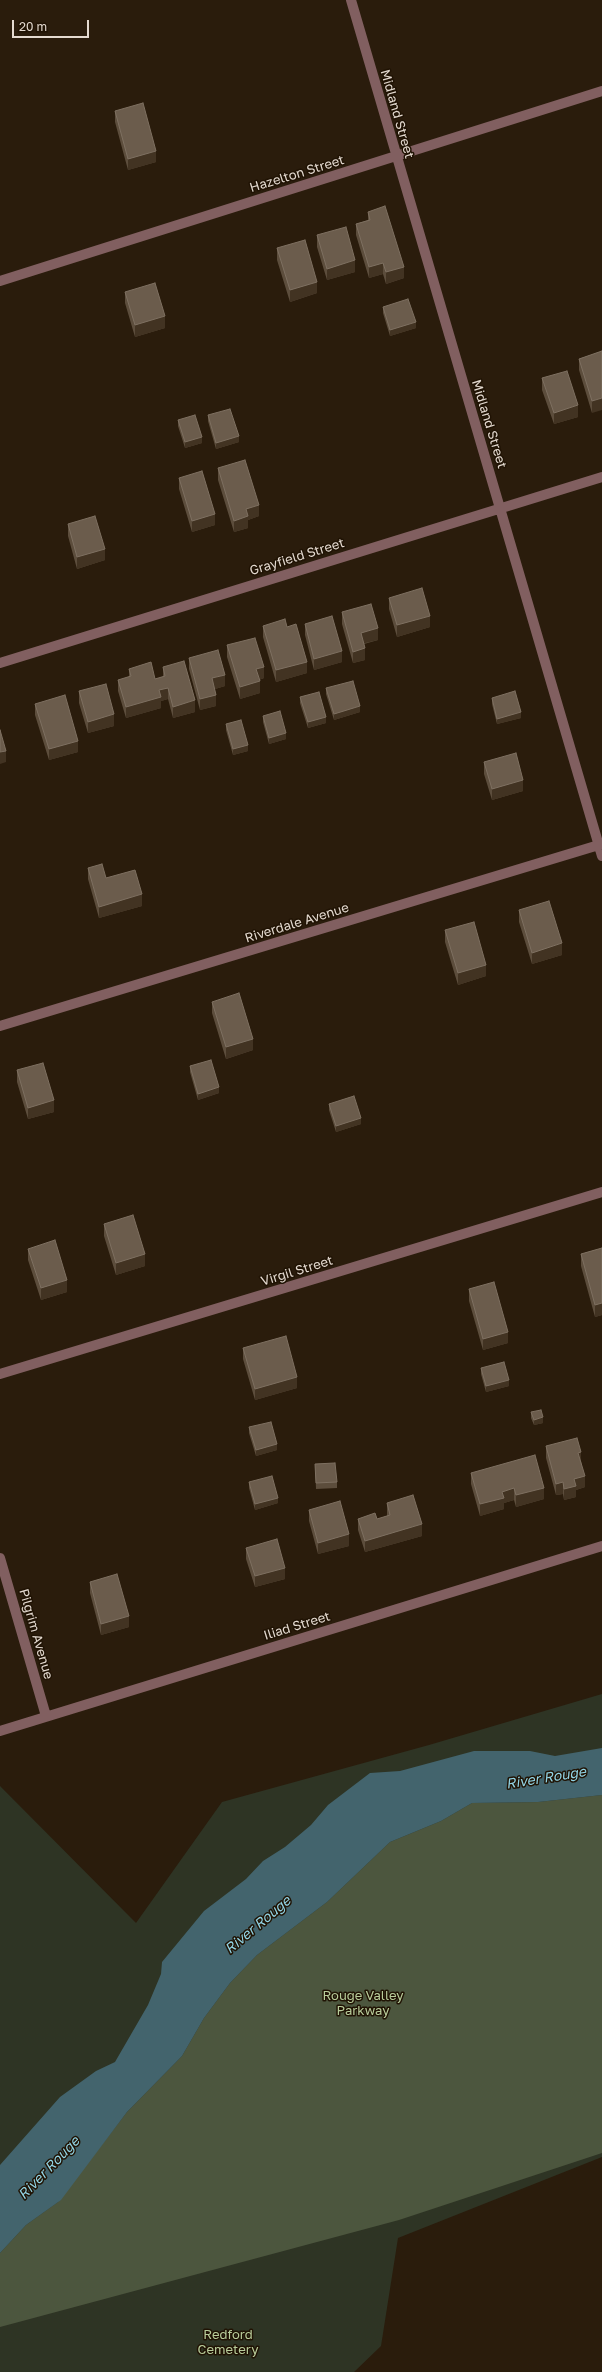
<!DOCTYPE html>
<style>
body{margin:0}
#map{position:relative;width:602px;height:2372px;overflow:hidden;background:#2a1c0c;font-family:"Golos Text",sans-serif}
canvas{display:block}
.scale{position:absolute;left:12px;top:20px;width:77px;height:18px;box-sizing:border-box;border:2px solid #e4dad0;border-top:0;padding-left:5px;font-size:12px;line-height:14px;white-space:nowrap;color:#e4dad0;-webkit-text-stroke:3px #201304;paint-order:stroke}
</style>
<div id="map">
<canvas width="602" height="2372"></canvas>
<div class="scale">20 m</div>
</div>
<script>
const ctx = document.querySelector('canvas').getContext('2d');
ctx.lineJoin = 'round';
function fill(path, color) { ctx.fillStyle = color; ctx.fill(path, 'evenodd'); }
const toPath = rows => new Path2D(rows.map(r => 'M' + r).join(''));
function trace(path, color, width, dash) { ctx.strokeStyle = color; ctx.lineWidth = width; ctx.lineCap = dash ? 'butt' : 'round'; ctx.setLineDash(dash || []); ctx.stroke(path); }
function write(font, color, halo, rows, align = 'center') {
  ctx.font = font + ' "Golos Text",sans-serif'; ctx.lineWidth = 3; ctx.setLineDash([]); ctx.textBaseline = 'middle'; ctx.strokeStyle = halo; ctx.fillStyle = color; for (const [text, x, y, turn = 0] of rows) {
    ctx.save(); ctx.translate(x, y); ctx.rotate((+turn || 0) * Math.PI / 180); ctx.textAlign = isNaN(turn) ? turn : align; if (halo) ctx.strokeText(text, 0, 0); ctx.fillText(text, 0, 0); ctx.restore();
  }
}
fill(toPath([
 [602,1694,602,2157,398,2238,381,2346,354,2372,0,2372,0,1786,136,1923,222,1802,429,1745]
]), '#2e3424');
fill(toPath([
 [602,1795,602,2153,399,2220,0,2327,0,2253,26,2225,58,2202,127,2112,182,2056,204,2018,230,1983,257,1955,327,1902,390,1842,441,1821,472,1803,538,1802]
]), '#4c563e');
fill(toPath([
 [602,1748,602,1795,538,1802,472,1803,441,1821,390,1842,327,1902,257,1955,230,1983,204,2018,182,2056,127,2112,61,2200,26,2225,0,2253,0,2165,60,2097,96,2071,115,2062,148,2005,161,1974,162,1962,204,1911,246,1879,263,1861,285,1847,311,1825,328,1805,370,1773,400,1771,474,1751,530,1751,555,1756]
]), '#43646d');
trace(toPath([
 [351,0,602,856],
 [0,281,602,91],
 [0,663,602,477],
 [0,1026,602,844],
 [0,1374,602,1192],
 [0,1558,46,1716],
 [0,1731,602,1546]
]), '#815f60', 10);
fill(toPath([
 [115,111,156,162,128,170,115,122],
 [368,212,404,278,386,284,383,274,369,278,356,235,356,224,368,220],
 [317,235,355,272,327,280,317,247],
 [277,248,317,293,290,302,277,260],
 [125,292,165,328,135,337,125,303],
 [383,307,416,328,390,336,383,313],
 [602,351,592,413,579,370,579,359],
 [542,378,578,417,554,424,542,390],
 [208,415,239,442,216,449,208,421],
 [178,420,202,443,185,448,178,426],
 [218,468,259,516,248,520,248,528,234,532,218,480],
 [179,478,215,525,192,532,179,489],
 [68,524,105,560,77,569,68,536],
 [389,598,430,627,397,637,389,609],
 [342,612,378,640,364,644,365,660,353,663,342,624],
 [305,624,342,662,314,670,305,635],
 [263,626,287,627,307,673,276,682,263,637],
 [227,645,264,678,259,680,260,693,240,699,227,657],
 [189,658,225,686,215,689,216,706,200,710,189,669],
 [163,667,195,712,173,718,168,699,161,701,161,708,126,718,118,691,118,680,129,677,129,669,155,679,163,677],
 [326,688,360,712,334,720,326,694],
 [79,691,114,726,88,733,79,703],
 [300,697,326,723,308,728,300,703],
 [492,698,521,718,497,724,492,704],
 [35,704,78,752,49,760,35,715],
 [263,716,286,739,269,744,263,722],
 [226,724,248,751,233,755,226,730],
 [484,762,523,791,492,800,484,774],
 [88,868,106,878,142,906,99,918,88,879],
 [519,910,562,955,532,964,519,922],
 [445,930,486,976,458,985,445,942],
 [212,1002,253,1050,226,1059,212,1013],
 [190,1066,219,1093,198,1100,190,1072],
 [17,1070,54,1112,28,1119,17,1082],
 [329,1104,361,1124,336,1132,329,1110],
 [104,1224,145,1266,116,1275,104,1236],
 [602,1248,602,1315,595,1317,581,1266,581,1254],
 [28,1249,67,1292,41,1300,28,1260],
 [469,1289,508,1343,483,1350,469,1301],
 [243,1348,297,1388,255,1400,243,1359],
 [481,1368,509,1386,486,1392,481,1374],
 [531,1412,543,1423,534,1425,531,1418],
 [249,1427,277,1450,256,1456,249,1433],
 [546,1446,581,1461,585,1487,576,1490,576,1497,564,1500,563,1494,556,1495,546,1458],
 [315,1464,337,1482,337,1488,316,1489],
 [471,1473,544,1499,516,1507,514,1500,504,1503,504,1509,480,1516,471,1484],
 [249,1482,278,1503,255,1510,249,1488],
 [387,1503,422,1536,365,1552,358,1530,358,1519,377,1519,387,1516],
 [309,1510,349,1546,318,1554,309,1521],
 [246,1548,285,1579,255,1587,246,1559],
 [90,1582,129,1627,101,1635,90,1593]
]), '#5c4d3c');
fill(toPath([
 [156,151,156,162,128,170,128,159],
 [355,260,355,272,327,280,327,269],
 [383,263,383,274,369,278,369,267],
 [404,267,404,278,386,284,386,272],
 [317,282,317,293,290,302,290,290],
 [165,316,165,328,135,337,135,325],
 [416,322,416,328,390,336,390,330],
 [602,398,602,410,592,413,592,401],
 [578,405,578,417,554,424,554,413],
 [239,436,239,442,216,449,216,443],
 [202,437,202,443,185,448,185,442],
 [259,505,259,516,248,520,248,528,234,532,234,521,246,509],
 [215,514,215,525,192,532,192,521],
 [105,549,105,560,77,569,77,557],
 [430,616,430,627,397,637,397,625],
 [378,628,378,640,361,644,361,633],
 [365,648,365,660,353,663,353,652],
 [342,651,342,662,314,670,314,659],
 [307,662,307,673,276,682,276,670],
 [264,667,264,678,256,681,256,669],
 [225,675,225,686,212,690,212,678],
 [260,681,260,693,240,699,240,687],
 [168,688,168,699,161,701,161,708,126,718,126,707,159,690],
 [216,695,216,706,200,710,200,699],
 [195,700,195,712,173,718,173,707],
 [360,706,360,712,334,720,334,714],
 [521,712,521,718,497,724,497,719],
 [114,714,114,726,88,733,88,722],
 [326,717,326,723,308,728,308,722],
 [286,733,286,739,269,744,269,738],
 [78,741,78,752,49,760,49,749],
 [248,745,248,751,233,755,233,749],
 [6,751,6,762,0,764,0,752],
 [523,780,523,791,492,800,492,789],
 [142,894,142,906,99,918,99,907],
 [562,943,562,955,532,964,532,953],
 [486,965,486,976,458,985,458,973],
 [253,1039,253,1050,226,1059,226,1047],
 [219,1087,219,1093,198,1100,198,1094],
 [54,1100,54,1112,28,1119,28,1108],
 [361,1118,361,1124,336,1132,336,1126],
 [145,1254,145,1266,116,1275,116,1263],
 [67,1280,67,1292,41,1300,41,1288],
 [602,1303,602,1315,595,1317,595,1305],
 [508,1332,508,1343,483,1350,483,1339],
 [297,1377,297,1388,255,1400,255,1389],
 [509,1380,509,1386,486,1392,486,1386],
 [543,1417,543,1423,534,1425,534,1420],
 [277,1444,277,1450,256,1456,256,1450],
 [581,1452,581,1463,578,1453],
 [585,1476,585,1487,576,1490,576,1497,564,1500,564,1489,574,1479],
 [563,1482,563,1494,556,1495,556,1484],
 [514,1488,514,1500,504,1503,504,1509,480,1516,480,1504,502,1492],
 [544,1488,544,1499,516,1507,516,1495],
 [278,1498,278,1503,255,1510,255,1504],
 [422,1524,422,1536,365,1552,365,1541],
 [349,1534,349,1546,318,1554,318,1543],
 [285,1568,285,1579,255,1587,255,1576],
 [129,1616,129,1627,101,1635,101,1624]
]), '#423322');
const building = toPath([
 [143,103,156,151,128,159,115,111,143,103],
 [385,206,404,267,386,272,383,263,369,267,356,224,370,220,368,212,385,206],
 [346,227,355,260,327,269,317,235,346,227],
 [305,240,317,282,290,290,277,248,305,240],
 [155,283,165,316,135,325,125,292,155,283],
 [408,299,416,322,390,330,383,307,408,299],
 [602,351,602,398,592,401,579,359,602,351],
 [567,371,578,405,554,413,542,378,567,371],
 [230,409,239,436,216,443,208,415,230,409],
 [195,415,202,437,185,442,178,420,195,415],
 [245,460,259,505,246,509,248,516,234,521,218,468,245,460],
 [202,471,215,514,192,521,179,478,202,471],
 [95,516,105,549,77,557,68,524,95,516],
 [422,588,430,616,397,625,389,598,422,588],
 [371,604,378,628,361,633,365,648,353,652,342,612,371,604],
 [332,616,342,651,314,659,305,624,332,616],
 [285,619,287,627,296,624,307,662,276,670,263,626,285,619],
 [255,638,264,667,256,669,260,681,240,687,227,645,255,638],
 [218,650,225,675,212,678,216,695,200,699,189,658,218,650],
 [184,661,195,700,173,707,168,688,159,690,161,697,126,707,118,680,131,676,129,669,151,662,155,679,165,676,163,667,184,661],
 [353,681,360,706,334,714,326,688,353,681],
 [106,684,114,714,88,722,79,691,106,684],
 [515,691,521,712,497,719,492,698,515,691],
 [319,692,326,717,308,722,300,697,319,692],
 [65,695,78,741,49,749,35,704,65,695],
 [280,711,286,733,269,738,263,716,280,711],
 [241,720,248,745,233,749,226,724,241,720],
 [0,730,6,751,0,752,0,730],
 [516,753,523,780,492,789,484,762,516,753],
 [102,864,106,878,135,870,142,894,99,907,88,868,102,864],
 [549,901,562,943,532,953,519,910,549,901],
 [474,922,486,965,458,973,445,930,474,922],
 [239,993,253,1039,226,1047,212,1002,239,993],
 [211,1060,219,1087,198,1094,190,1066,211,1060],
 [43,1063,54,1100,28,1108,17,1070,43,1063],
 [354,1096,361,1118,336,1126,329,1104,354,1096],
 [133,1215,145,1254,116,1263,104,1224,133,1215],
 [55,1240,67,1280,41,1288,28,1249,55,1240],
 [602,1248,602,1303,595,1305,581,1254,602,1248],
 [494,1282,508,1332,483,1339,469,1289,494,1282],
 [286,1336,297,1377,255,1389,243,1348,286,1336],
 [504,1362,509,1380,486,1386,481,1368,504,1362],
 [541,1410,543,1417,534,1420,531,1412,541,1410],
 [271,1422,277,1444,256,1450,249,1427,271,1422],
 [577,1438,581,1452,578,1453,585,1476,574,1479,576,1486,564,1489,563,1482,556,1484,546,1446,577,1438],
 [535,1455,544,1488,516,1495,514,1488,502,1492,504,1498,480,1504,471,1473,535,1455],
 [335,1463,337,1482,316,1483,315,1464,335,1463],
 [272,1476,278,1498,255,1504,249,1482,272,1476],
 [413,1495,422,1524,365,1541,358,1519,375,1513,377,1519,390,1515,387,1503,413,1495],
 [340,1501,349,1534,318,1543,309,1510,340,1501],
 [277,1539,285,1568,255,1576,246,1548,277,1539],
 [117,1574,129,1616,101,1624,90,1582,117,1574]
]);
fill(building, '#6b5c4c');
trace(building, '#7e7061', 1);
write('13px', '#e4dad0', '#201304', [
 ["Midland Street",397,114,74],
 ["Hazelton Street",297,174,-17],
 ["Midland Street",489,424,73],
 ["Grayfield Street",297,557,-17],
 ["Riverdale Avenue",297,923,-17],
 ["Virgil Street",297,1271,-17],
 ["Iliad Street",297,1626,-17],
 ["Pilgrim Avenue",36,1634,74]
]);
write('13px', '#b9cd9b', '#201304', [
 ["Rouge Valley",363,1996],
 ["Parkway",363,2011],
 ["Redford",228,2335],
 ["Cemetery",228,2350]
]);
write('italic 14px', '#92d4e5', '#201304', [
 ["River Rouge",546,1778,-9],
 ["River Rouge",258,1925,-40],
 ["River Rouge",49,2168,-46]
]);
</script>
